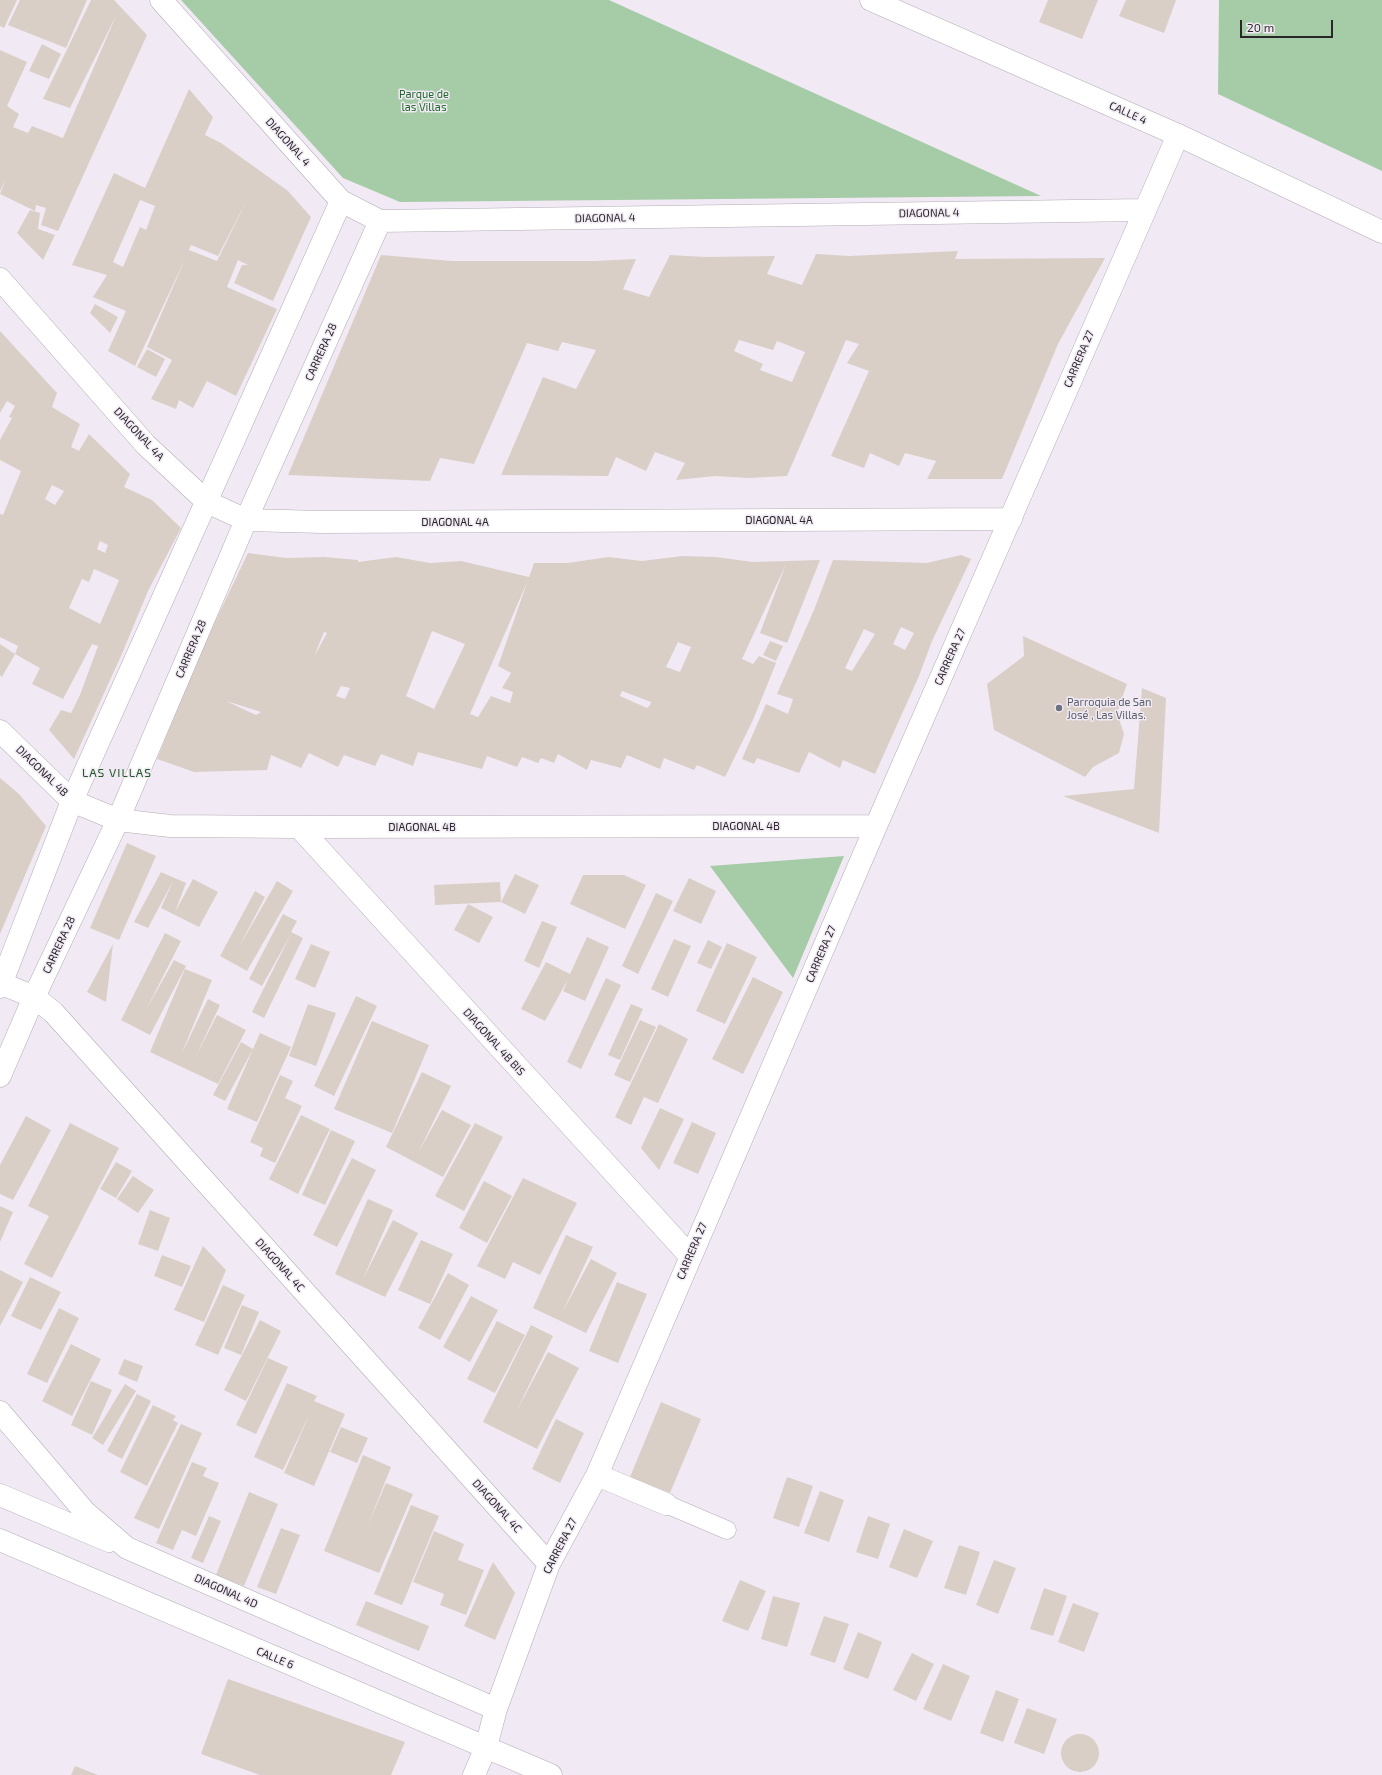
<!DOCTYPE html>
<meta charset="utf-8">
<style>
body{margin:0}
#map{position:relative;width:1382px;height:1775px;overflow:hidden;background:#f1eaf4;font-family:"Exo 2",sans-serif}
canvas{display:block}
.scale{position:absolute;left:1240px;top:20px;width:93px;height:18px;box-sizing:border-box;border:2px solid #2a272b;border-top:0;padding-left:5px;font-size:12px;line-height:14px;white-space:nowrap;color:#2a272b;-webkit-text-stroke:3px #f1eaf4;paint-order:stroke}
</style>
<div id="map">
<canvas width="1382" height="1775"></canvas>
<div class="scale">20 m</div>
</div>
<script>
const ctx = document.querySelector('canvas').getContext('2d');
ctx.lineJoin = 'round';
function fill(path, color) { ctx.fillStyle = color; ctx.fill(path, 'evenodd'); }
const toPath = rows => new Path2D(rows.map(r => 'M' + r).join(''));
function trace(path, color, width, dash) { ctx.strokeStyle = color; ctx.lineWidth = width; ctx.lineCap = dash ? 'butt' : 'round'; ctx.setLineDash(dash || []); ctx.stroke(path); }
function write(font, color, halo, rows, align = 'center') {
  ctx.font = font + ' "Exo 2",sans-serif'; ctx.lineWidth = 3; ctx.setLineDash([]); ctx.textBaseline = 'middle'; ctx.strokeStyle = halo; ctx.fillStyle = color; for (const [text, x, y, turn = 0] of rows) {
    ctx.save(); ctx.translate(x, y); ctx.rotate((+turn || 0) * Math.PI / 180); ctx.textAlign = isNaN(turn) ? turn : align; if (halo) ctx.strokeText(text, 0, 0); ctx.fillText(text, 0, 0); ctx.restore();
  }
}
fill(toPath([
 [181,0,609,0,1041,196,400,202,343,178],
 [1219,0,1382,0,1382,171,1218,94],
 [844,856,793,978,710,866]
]), '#a6cba7');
fill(toPath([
 [0,0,17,0,4,28,0,26],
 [20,0,87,0,66,48,8,25],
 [91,0,114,0,147,35,58,231,41,225,46,208,36,205,35,211,0,194,6,178,0,191,0,50,27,62,7,106,19,114,13,127,28,133,32,126,63,138,117,14,70,108,43,99],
 [1048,0,1098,0,1082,39,1039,22],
 [1126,0,1176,0,1164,33,1119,16],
 [42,44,61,54,49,79,29,71],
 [189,89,213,117,205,135,221,143,288,191,311,217,273,301,234,283,242,265,248,265,238,260,227,287,277,309,236,396,207,381,193,408,179,400,176,409,151,399,172,360,147,347,186,257,135,366,108,351,126,311,93,297,107,275,72,265,114,173,145,188],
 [248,198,217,261,189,250,191,245,218,256],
 [140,200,155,206,146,230,140,227,123,267,113,262],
 [30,210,40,213,38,229,55,235,43,260,17,233],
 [958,251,955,259,1105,258,1058,344,1002,479,927,479,936,461,905,453,899,466,870,453,864,468,831,456,869,371,847,363,859,344,846,340,787,476,748,478,715,476,676,480,685,463,655,452,646,471,616,457,608,476,501,475,543,377,576,389,596,350,562,342,558,351,527,343,474,464,440,458,430,481,288,475,381,255,452,261,595,261,636,259,623,289,649,297,670,255,705,257,775,256,767,274,802,285,816,254,849,256],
 [739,340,773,350,777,341,805,352,792,382,760,370,763,364,734,351],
 [95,304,118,317,110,333,90,313],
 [0,331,57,393,52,407,80,424,71,447,79,451,89,434,130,474,124,487,152,500,181,528,148,591,121,656,74,759,49,730,61,710,71,713,80,695,98,646,92,644,63,699,32,684,40,668,15,654,18,646,0,637,0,514,3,515,21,471,0,460,0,440,12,418,9,417,15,406,7,401,0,413],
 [52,485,64,491,55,505,45,499],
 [100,541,108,545,105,553,97,549],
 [94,569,119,580,100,624,69,608,82,579,89,582],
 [147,349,165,359,156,377,137,367],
 [248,553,286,558,324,557,358,560,358,562,396,557,430,563,461,561,529,577,534,563,568,563,608,557,642,561,682,556,716,557,753,562,820,560,787,643,760,633,786,564,742,659,753,664,759,656,776,663,753,720,725,777,697,765,694,770,664,758,660,769,627,755,621,768,591,760,587,770,558,754,554,763,541,758,538,763,522,757,517,767,487,756,482,769,418,752,413,766,381,754,375,766,344,755,338,767,309,753,301,768,271,755,267,770,194,772,157,759,201,651],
 [528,580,498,666,511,673,502,688,513,692,510,703,491,696,478,717,470,714],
 [432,631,465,644,434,709,406,696],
 [324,632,327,633,314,657],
 [678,642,691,647,680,672,666,667],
 [341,686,350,688,345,699,336,696],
 [622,691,651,702,650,705,647,708,620,696],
 [226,701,261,712,256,715],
 [961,555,971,559,932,641,919,676,875,774,843,760,840,768,809,752,799,773,757,758,754,764,742,759,766,704,788,714,793,699,777,694,814,610,833,560,927,563],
 [901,627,914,633,905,650,893,644],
 [864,629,875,634,852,671,845,668],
 [1023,636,1127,684,1117,713,1124,734,1119,753,1093,767,1085,777,994,730,987,684,1024,656],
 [770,641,783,646,776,661,763,655],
 [0,644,15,654,2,677,0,675],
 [1142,688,1166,698,1159,833,1063,796,1134,789],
 [0,778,19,794,46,826,0,934],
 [127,843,156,856,119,940,90,928],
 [161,872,186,883,175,912,193,879,218,892,199,927,161,908,173,881,148,928,134,922],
 [515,874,539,885,525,914,501,902],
 [583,875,624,875,646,885,625,929,570,904],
 [689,878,716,891,701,924,673,911],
 [277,881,293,891,247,971,220,956,255,891,265,897,239,947],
 [500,882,501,902,435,905,434,885],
 [656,893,673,901,638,974,622,966],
 [468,904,493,917,479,943,454,930],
 [283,914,297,921,291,932,303,938,264,1018,252,1012,291,934,262,986,249,979],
 [542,921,557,927,539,968,524,961],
 [165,933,181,941,146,1010,174,960,186,966,150,1035,121,1020],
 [587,937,609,947,585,1001,563,991,568,979,545,1021,521,1009,546,962,570,974],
 [674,939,691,946,668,997,651,989],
 [708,940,722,947,711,969,697,963],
 [727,943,757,957,725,1024,696,1011],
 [113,944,106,1002,87,992],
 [311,944,330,952,315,988,295,979],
 [185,969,212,980,181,1055,208,999,220,1005,195,1058,217,1015,246,1030,218,1084,150,1052],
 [753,977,783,992,743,1074,712,1059],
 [606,978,621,985,581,1069,567,1062],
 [356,996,377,1006,334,1096,314,1086],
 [308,1004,336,1013,316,1066,289,1056],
 [631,1004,643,1009,620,1060,608,1055],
 [640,1020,656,1027,630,1082,614,1075],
 [372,1021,429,1045,392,1133,334,1109],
 [659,1024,688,1039,658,1103,644,1097,631,1125,615,1117],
 [260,1033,291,1047,257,1122,227,1109],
 [241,1042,253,1049,225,1101,213,1095],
 [422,1072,451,1086,418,1153,442,1110,471,1125,443,1177,386,1147],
 [280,1075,293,1081,285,1098,302,1106,275,1163,260,1156,263,1148,250,1142],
 [660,1108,684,1119,659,1170,641,1148],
 [301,1115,330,1129,298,1194,269,1179],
 [26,1116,51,1130,13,1200,0,1194,0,1165],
 [692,1122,716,1133,698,1174,673,1163],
 [70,1123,119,1148,52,1278,24,1264,49,1216,28,1206],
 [475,1123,503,1137,464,1211,435,1196],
 [331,1130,355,1141,325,1205,302,1195],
 [352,1158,376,1170,337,1247,313,1235],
 [116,1162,132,1171,116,1198,100,1189],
 [133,1176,154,1190,138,1213,117,1199],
 [523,1178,577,1203,540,1275,513,1262,505,1279,477,1266],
 [484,1181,512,1196,487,1243,459,1228],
 [368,1199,393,1210,363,1279,393,1220,418,1233,385,1297,335,1274],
 [0,1206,13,1212,0,1242],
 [150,1210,170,1218,158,1251,138,1244],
 [566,1235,593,1247,562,1313,591,1259,617,1273,586,1333,533,1308],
 [421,1240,453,1254,430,1304,398,1290],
 [203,1246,226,1270,204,1322,174,1310],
 [162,1255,191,1266,182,1287,154,1276],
 [0,1270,23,1282,0,1326],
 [448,1273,469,1285,440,1340,418,1328],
 [30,1277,61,1292,41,1330,11,1316],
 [617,1282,647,1294,618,1363,589,1351],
 [223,1285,245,1295,218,1355,195,1345],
 [471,1296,498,1310,470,1362,443,1347],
 [242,1305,259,1312,241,1355,224,1348],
 [59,1308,79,1318,47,1383,27,1374],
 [260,1320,281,1331,246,1401,224,1390],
 [497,1321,525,1335,495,1393,467,1379],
 [531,1325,553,1336,516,1412,548,1352,579,1368,537,1449,483,1422],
 [71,1344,101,1359,72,1416,42,1401],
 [268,1358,288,1367,256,1434,236,1425],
 [124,1359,143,1366,137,1382,118,1374],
 [91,1381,112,1390,92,1435,71,1425],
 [287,1383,317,1396,314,1401,345,1414,314,1486,284,1473,310,1413,283,1470,254,1457],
 [125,1384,136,1391,103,1445,92,1438],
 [137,1394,151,1401,122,1459,107,1451],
 [661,1402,701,1419,670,1493,630,1477],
 [153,1405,176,1416,173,1420,178,1423,147,1486,120,1472],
 [556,1419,584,1433,560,1483,532,1469],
 [181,1424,202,1433,159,1529,134,1518],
 [341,1427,368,1438,357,1463,330,1452],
 [363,1455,391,1467,367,1527,386,1483,413,1494,379,1573,324,1551],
 [192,1462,207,1468,203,1476,219,1483,196,1536,182,1530,173,1550,156,1543],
 [787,1477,813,1486,799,1527,773,1518],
 [820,1491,844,1500,829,1542,804,1533],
 [249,1492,278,1504,244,1586,216,1575],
 [411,1505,439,1516,402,1605,374,1594],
 [209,1516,221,1521,203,1563,191,1558],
 [868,1516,890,1524,878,1559,856,1552],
 [281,1528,300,1535,276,1594,257,1587],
 [904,1529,933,1541,917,1578,889,1567],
 [434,1531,464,1544,458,1560,484,1570,466,1615,440,1605,444,1594,413,1582],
 [959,1545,980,1552,966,1595,944,1588],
 [994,1560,1016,1568,998,1614,976,1605],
 [493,1562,515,1593,495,1640,464,1626],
 [740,1580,766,1591,748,1631,722,1621],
 [1044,1588,1067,1596,1053,1636,1030,1629],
 [773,1596,800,1603,787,1647,761,1639],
 [366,1601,429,1626,419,1651,356,1625],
 [1073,1603,1099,1613,1084,1652,1058,1642],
 [824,1616,849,1624,835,1663,810,1655],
 [858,1632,882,1642,868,1679,843,1669],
 [912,1653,934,1664,916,1701,893,1690],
 [943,1664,970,1676,951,1721,923,1709],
 [228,1679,405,1742,391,1775,260,1775,201,1754],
 [996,1690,1019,1699,1003,1742,980,1733],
 [1027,1708,1057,1719,1044,1754,1014,1743],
 '1061 1753a19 19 0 1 1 38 0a19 19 0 1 1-38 0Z',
 [75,1766,98,1775,71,1775]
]), '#d9cfc7');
const lane = toPath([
 [666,1504,727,1530]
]);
const street = toPath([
 [161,0,341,201,380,221,1143,210],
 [0,279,146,445,207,502,246,520,322,522,1011,519],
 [0,731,72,801,118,820,170,826,299,827,876,826],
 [299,827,690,1256],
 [0,983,34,997,53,1012,549,1564],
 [0,987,72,801,341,201],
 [0,1076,34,997,118,820,246,520,380,221],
 [0,1412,85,1512,127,1548,496,1709],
 [597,1475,666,1504],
 [0,1495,109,1541],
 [0,1540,551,1775],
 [474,1775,486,1747,496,1709,549,1564,597,1475,876,826,1178,135]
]);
const secondary = toPath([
 [871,0,1178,135,1382,232]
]);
trace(lane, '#b2acb6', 19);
trace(street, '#b2acb6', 23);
trace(secondary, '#b2acb6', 23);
trace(lane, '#fff', 18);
trace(street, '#fff', 22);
trace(secondary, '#fff', 22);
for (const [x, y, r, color] of [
 [1059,708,4,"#6b7280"]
]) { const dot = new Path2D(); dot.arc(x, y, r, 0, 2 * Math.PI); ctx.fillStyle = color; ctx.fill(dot); trace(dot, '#f1eaf4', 1.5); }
write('11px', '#1f6929', '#f1eaf4', [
 ["Parque de",424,94],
 ["las Villas",424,107]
]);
write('11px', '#2a272b', '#f1eaf4', [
 ["CALLE 4",1128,113,24],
 ["DIAGONAL 4",288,142,48],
 ["DIAGONAL 4",929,213,-1],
 ["DIAGONAL 4",605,218,-1],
 ["CARRERA 28",321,352,-66],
 ["CARRERA 27",1079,359,-67],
 ["DIAGONAL 4A",139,434,47],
 ["DIAGONAL 4A",779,520],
 ["DIAGONAL 4A",455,522],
 ["CARRERA 28",191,649,-67],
 ["CARRERA 27",950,657,-66],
 ["DIAGONAL 4B",42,771,44],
 ["DIAGONAL 4B",746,826],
 ["DIAGONAL 4B",422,827],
 ["CARRERA 28",59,945,-65],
 ["CARRERA 27",821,954,-67],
 ["DIAGONAL 4B BIS",494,1042,48],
 ["CARRERA 27",692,1251,-67],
 ["DIAGONAL 4C",280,1265,48],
 ["DIAGONAL 4C",497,1506,48],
 ["CARRERA 27",560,1546,-63],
 ["DIAGONAL 4D",226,1591,24],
 ["CALLE 6",275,1658,23]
]);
write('11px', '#5b616d', '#f1eaf4', [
 ["Parroquia de San",1067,702],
 ["José , Las Villas.",1067,715]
], 'left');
ctx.letterSpacing = '1px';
write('12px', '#1f5a29', '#f1eaf4', [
 ["LAS VILLAS",117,773]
]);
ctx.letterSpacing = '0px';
</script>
